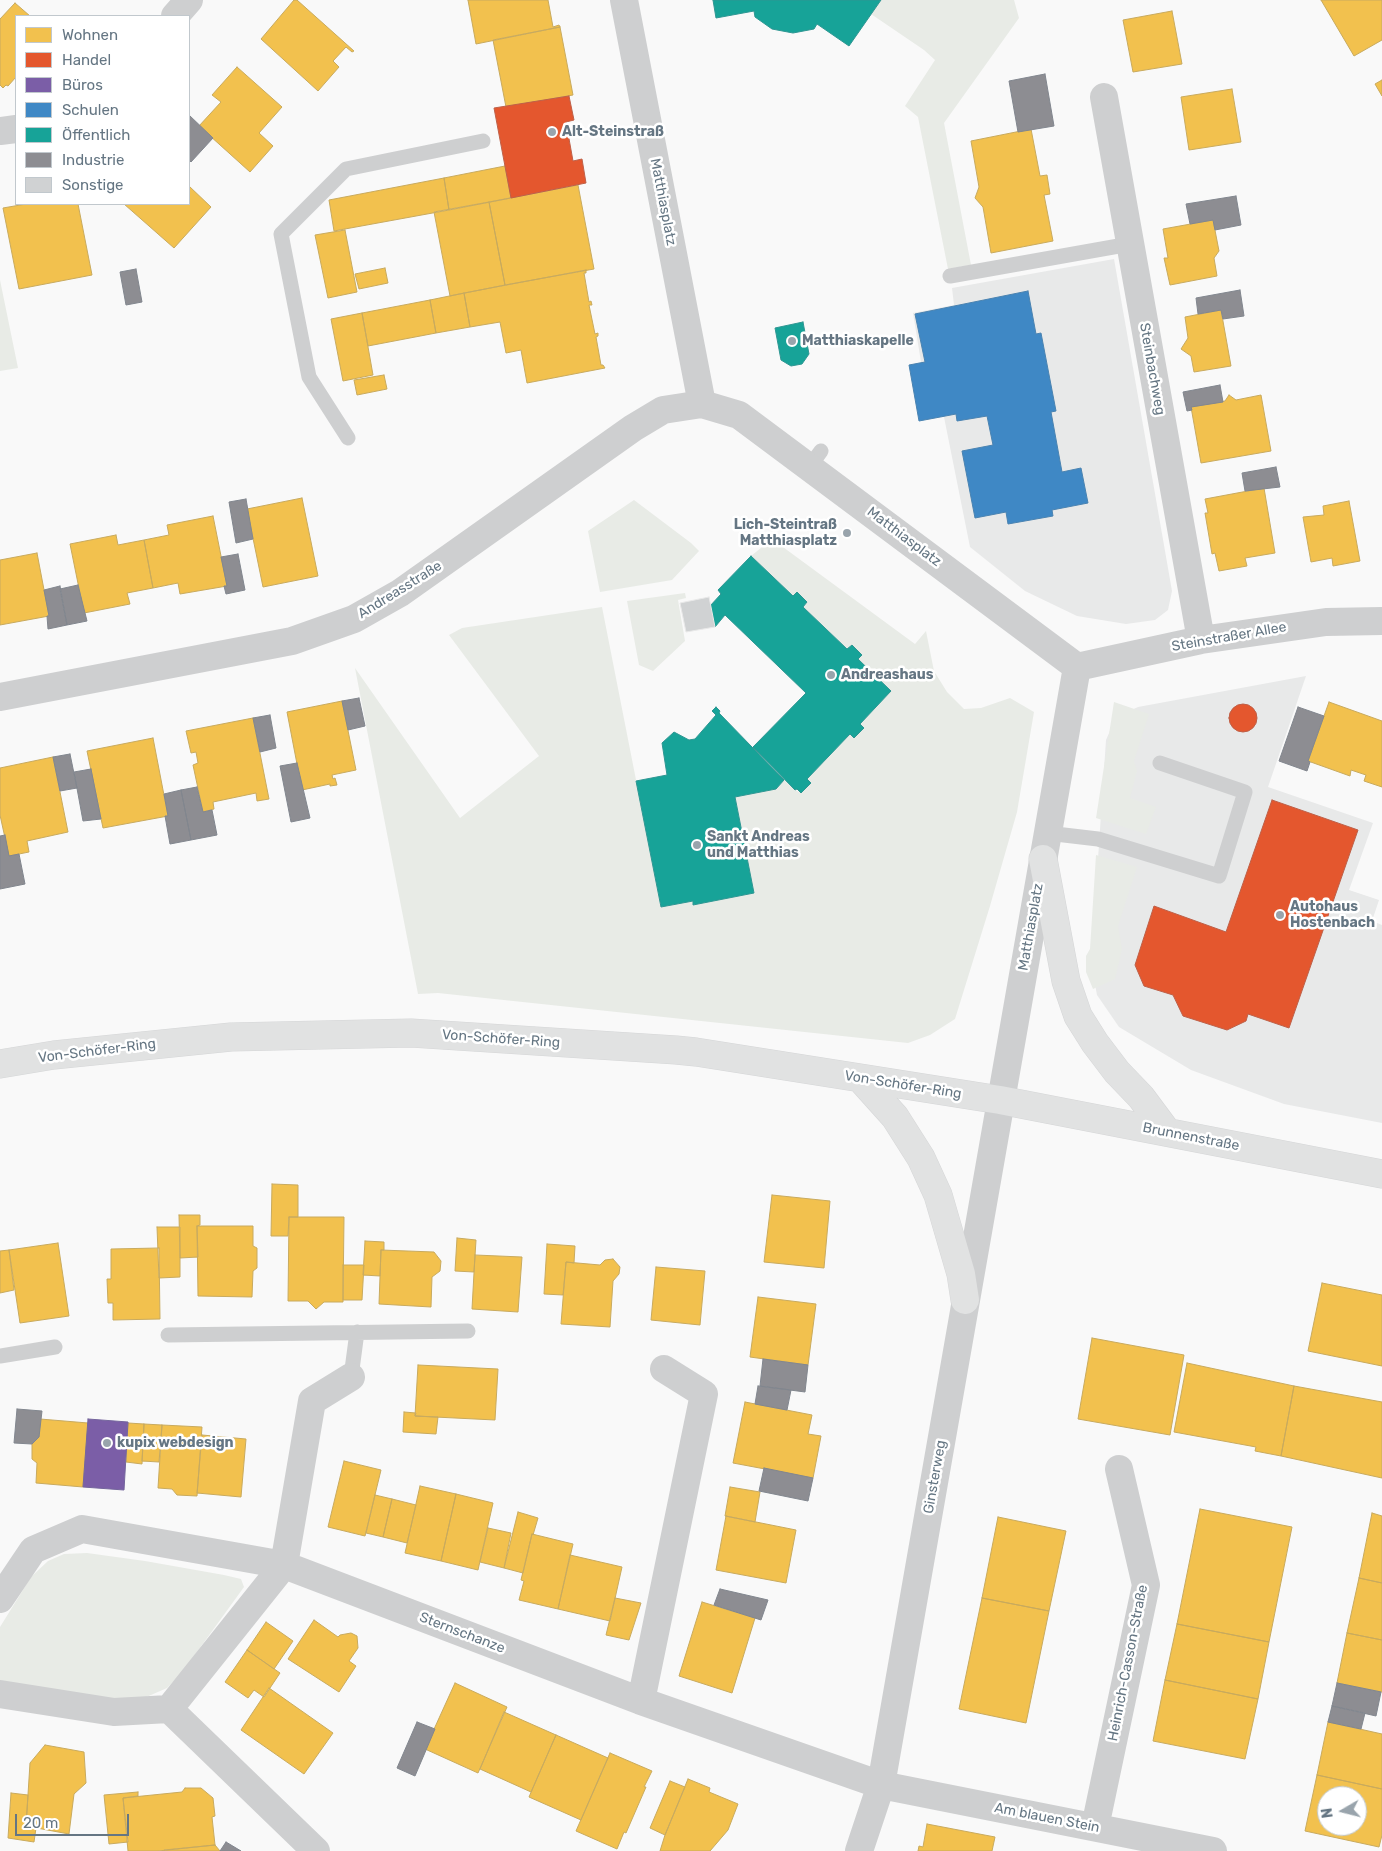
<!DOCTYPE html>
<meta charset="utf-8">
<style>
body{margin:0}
#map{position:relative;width:1382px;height:1851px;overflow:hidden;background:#f9f9f9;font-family:Rubik,sans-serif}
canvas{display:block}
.legend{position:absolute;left:15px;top:15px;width:175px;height:190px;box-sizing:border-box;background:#fff;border:1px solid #c1c8cd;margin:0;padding:6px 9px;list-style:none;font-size:15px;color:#657683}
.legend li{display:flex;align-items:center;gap:10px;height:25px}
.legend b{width:25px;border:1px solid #c1c8cd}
.north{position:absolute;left:1317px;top:1786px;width:50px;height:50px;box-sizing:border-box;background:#fff;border:1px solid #c1c8cd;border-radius:50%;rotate:262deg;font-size:14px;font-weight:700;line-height:20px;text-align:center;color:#657683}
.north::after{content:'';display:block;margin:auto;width:18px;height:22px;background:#99a4ac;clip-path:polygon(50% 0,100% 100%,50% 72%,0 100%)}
.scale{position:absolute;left:15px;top:1814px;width:114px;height:22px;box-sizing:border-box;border:2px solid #657683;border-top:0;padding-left:6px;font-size:15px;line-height:18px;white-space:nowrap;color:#657683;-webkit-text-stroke:4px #fff;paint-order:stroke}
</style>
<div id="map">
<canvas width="1382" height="1851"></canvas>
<ul class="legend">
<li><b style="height:14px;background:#f2c14e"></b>Wohnen</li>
<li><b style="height:14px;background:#e4572e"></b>Handel</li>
<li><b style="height:14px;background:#7b5ea7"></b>Büros</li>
<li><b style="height:14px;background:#3f88c5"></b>Schulen</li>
<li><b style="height:14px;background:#17a398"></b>Öffentlich</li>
<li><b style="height:14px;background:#8d8d92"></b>Industrie</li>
<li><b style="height:14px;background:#d0d2d3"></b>Sonstige</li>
</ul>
<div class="north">N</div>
<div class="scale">20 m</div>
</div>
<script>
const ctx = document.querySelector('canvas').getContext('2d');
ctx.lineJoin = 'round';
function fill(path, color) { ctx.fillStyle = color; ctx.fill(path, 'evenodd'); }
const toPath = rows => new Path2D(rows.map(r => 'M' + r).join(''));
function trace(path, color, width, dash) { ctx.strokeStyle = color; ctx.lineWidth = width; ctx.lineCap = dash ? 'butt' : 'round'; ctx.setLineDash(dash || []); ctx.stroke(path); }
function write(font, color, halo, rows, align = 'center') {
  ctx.font = font + ' Rubik,sans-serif'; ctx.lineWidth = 5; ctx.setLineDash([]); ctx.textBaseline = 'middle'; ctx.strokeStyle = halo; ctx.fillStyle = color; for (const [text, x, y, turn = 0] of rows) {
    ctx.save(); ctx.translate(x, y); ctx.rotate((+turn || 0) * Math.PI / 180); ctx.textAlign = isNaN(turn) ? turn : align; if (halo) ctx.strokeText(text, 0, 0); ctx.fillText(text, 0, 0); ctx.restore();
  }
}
fill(toPath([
 [1114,259,1172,591,1168,610,1155,620,1126,624,1077,616,1025,591,970,547,944,417,919,421,909,365,921,362,913,313,954,305,952,288],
 [1306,676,1268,787,1373,823,1349,890,1379,900,1372,921,1382,925,1382,1123,1284,1104,1191,1070,1119,1027,1097,995,1091,963,1106,740,1116,717,1138,707]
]), '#e8e9e9');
fill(toPath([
 [881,0,1014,0,1019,18,944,123,971,265,948,269,918,117,905,106,935,60,924,50,871,14],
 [0,280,18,368,0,371],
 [634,500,691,543,699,551,672,580,600,592,588,531],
 [772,539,915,644,926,631,934,671,947,692,964,709,981,708,1010,698,1034,712,1017,812,990,906,955,1019,930,1035,908,1043,438,993,418,994,355,668,460,818,539,756,449,635,462,628,602,607,661,907,693,901,694,905,754,893,735,797,775,789,784,780,795,790,801,793,811,783,807,779,850,734,854,738,863,728,860,724,891,691,858,659,862,655,852,645,847,649,803,607,807,602,797,592,793,596,751,556],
 [685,593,686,598,678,600,685,641,653,671,639,665,627,601],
 [1114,702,1149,714,1134,761,1137,771,1130,798,1156,807,1146,834,1096,818],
 [1096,855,1137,867,1118,926,1122,949,1115,979,1093,989,1086,972,1086,956,1090,949],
 [87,1553,145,1561,224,1575,241,1579,244,1587,181,1674,167,1688,151,1695,139,1700,113,1701,0,1684,0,1627,31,1577,48,1561,64,1554]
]), '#e8ebe6');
const homes = toPath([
 [294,0,297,0,354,51,352,52,346,47,333,61,339,67,318,91,261,39,294,0],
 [468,0,548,0,553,27,559,25,560,27,476,44,468,0],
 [1321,0,1382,0,1382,40,1354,56,1321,0],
 [15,3,30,16,16,16,16,77,8,86,6,85,3,88,0,85,0,19,15,3],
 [1172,11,1182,64,1133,72,1123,20,1172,11],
 [560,27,573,95,506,107,493,40,560,27],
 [237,67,282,107,259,133,273,146,250,172,199,126,221,102,212,95,237,67],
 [1382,80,1382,96,1375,84,1382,80],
 [1232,89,1241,142,1189,150,1181,97,1232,89],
 [1031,129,1040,176,1047,175,1050,194,1044,195,1053,241,991,253,983,207,975,198,979,187,971,141,1031,129],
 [505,166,511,198,449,210,444,178,505,166],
 [444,178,449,210,334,231,329,200,444,178],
 [578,185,594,269,505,285,489,202,578,185],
 [189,186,211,207,174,248,124,204,189,204,189,186],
 [489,202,505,285,450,296,434,212,489,202],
 [26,204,78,204,92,275,19,289,3,208,26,204],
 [1213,220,1219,251,1214,258,1217,276,1170,285,1164,258,1168,258,1163,229,1213,220],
 [345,230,357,292,328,298,315,235,345,230],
 [385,268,388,283,359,289,355,274,385,268],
 [586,270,586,273,584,273,589,302,591,301,592,305,589,305,595,334,598,333,598,336,596,337,601,365,603,365,605,368,527,383,521,350,506,353,500,322,470,327,464,293,586,270],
 [464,293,470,327,436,333,430,300,464,293],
 [430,300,436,333,368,346,362,313,430,300],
 [1221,310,1231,366,1194,372,1191,356,1181,349,1188,338,1185,317,1221,310],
 [362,313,373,375,343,381,331,319,362,313],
 [384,375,387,389,357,395,354,380,384,375],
 [1229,395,1236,400,1261,395,1271,451,1201,463,1191,407,1225,401,1229,395],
 [1264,488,1275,553,1245,558,1247,566,1219,571,1215,553,1212,554,1205,513,1208,513,1205,499,1264,488],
 [302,498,318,576,263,587,247,509,302,498],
 [1349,501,1360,561,1333,566,1332,558,1311,562,1303,517,1324,515,1323,506,1349,501],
 [213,516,227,586,180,594,178,583,153,588,144,540,169,535,167,525,213,516],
 [116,535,118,545,144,540,153,588,127,593,130,604,84,613,70,544,116,535],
 [37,553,49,616,0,625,0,560,37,553],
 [342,701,356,770,332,775,333,779,335,778,337,785,330,786,330,784,302,790,287,712,342,701],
 [1329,702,1382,721,1382,787,1364,781,1366,775,1351,770,1350,776,1308,761,1329,702],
 [253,718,269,799,257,801,256,793,213,802,214,809,203,812,193,765,198,763,196,752,191,753,186,731,253,718],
 [153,738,168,816,103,828,87,751,153,738],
 [53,757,68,832,27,841,29,852,9,856,0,815,0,768,53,757],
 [272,1184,298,1185,298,1217,289,1217,288,1236,271,1236,272,1184],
 [772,1195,830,1201,824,1268,764,1262,772,1195],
 [179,1215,200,1215,200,1225,197,1226,198,1257,180,1258,179,1215],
 [289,1217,344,1217,343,1302,324,1302,316,1309,308,1301,288,1301,289,1217],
 [197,1226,253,1226,253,1246,257,1248,257,1268,253,1271,252,1297,198,1296,197,1226],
 [157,1227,180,1227,180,1277,159,1278,157,1227],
 [457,1238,476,1240,474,1272,455,1271,457,1238],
 [365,1241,384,1242,384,1250,381,1250,380,1276,363,1275,365,1241],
 [58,1243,69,1316,20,1323,9,1250,58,1243],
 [547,1244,575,1246,574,1263,566,1262,563,1295,544,1294,547,1244],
 [159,1248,160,1319,113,1320,113,1303,108,1303,107,1279,111,1279,111,1249,159,1248],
 [9,1250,14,1290,0,1293,0,1251,9,1250],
 [381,1250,434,1252,441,1261,440,1271,432,1277,431,1307,379,1304,381,1250],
 [475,1255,522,1257,518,1312,472,1309,475,1255],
 [613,1259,620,1267,619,1274,613,1281,610,1327,561,1324,566,1262,600,1265,605,1260,613,1259],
 [343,1265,364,1265,362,1300,343,1300,343,1265],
 [656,1267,705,1271,700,1325,651,1320,656,1267],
 [1322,1283,1382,1295,1382,1366,1308,1351,1322,1283],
 [758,1297,816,1304,808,1365,750,1357,758,1297],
 [1092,1338,1184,1355,1170,1435,1078,1419,1092,1338],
 [1187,1363,1294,1386,1281,1456,1255,1451,1256,1447,1174,1432,1187,1363],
 [418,1365,498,1369,495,1420,415,1416,418,1365],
 [1294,1386,1382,1402,1382,1478,1281,1456,1294,1386],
 [745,1402,812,1415,808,1434,821,1436,813,1478,733,1463,745,1402],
 [404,1412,416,1413,415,1416,438,1417,436,1434,403,1432,404,1412],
 [40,1419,88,1423,83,1487,36,1483,37,1463,32,1459,32,1444,39,1437,40,1419],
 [128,1423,144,1424,142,1464,126,1462,128,1423],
 [144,1424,162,1425,159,1462,142,1461,144,1424],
 [162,1425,202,1427,197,1496,177,1495,172,1489,158,1488,162,1425],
 [202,1435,246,1439,241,1497,197,1493,202,1435],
 [344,1461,381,1470,365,1536,328,1527,344,1461],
 [420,1486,456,1494,441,1561,405,1553,420,1486],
 [730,1487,760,1492,755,1522,725,1516,730,1487],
 [456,1494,493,1503,478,1570,441,1561,456,1494],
 [375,1495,392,1499,383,1537,366,1533,375,1495],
 [392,1499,416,1505,407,1543,383,1537,392,1499],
 [1200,1509,1292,1527,1269,1642,1177,1624,1200,1509],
 [518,1512,538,1518,533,1535,532,1534,523,1573,504,1568,518,1512],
 [1372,1513,1382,1516,1382,1583,1359,1578,1372,1513],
 [726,1516,796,1530,786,1583,716,1570,726,1516],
 [998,1517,1066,1531,1049,1611,982,1598,998,1517],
 [488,1528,511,1533,504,1568,480,1562,488,1528],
 [532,1534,573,1544,558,1609,519,1600,524,1581,521,1580,532,1534],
 [570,1555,622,1567,610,1621,558,1609,570,1555],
 [1359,1578,1382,1583,1382,1640,1347,1633,1359,1578],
 [615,1598,641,1603,629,1640,606,1635,615,1598],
 [982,1598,1049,1611,1026,1723,959,1709,982,1598],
 [702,1602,755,1618,732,1693,679,1676,702,1602],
 [314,1620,338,1637,340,1635,351,1633,357,1636,358,1648,349,1661,356,1666,339,1692,288,1659,314,1620],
 [266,1622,293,1641,274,1669,247,1650,266,1622],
 [1177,1624,1269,1642,1258,1699,1165,1680,1177,1624],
 [1347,1633,1382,1640,1382,1692,1337,1683,1347,1633],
 [247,1650,280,1673,264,1697,254,1690,248,1698,225,1682,247,1650],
 [1165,1680,1258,1699,1245,1759,1153,1741,1165,1680],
 [455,1683,507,1707,478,1773,425,1749,455,1683],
 [269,1688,333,1733,304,1774,241,1730,269,1688],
 [504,1712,556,1735,531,1792,480,1769,504,1712],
 [1328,1722,1382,1734,1382,1789,1317,1775,1328,1722],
 [556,1735,608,1758,581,1820,529,1797,556,1735],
 [45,1745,84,1752,86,1783,74,1794,69,1834,26,1826,30,1763,45,1745],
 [610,1753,652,1771,644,1787,646,1787,626,1833,624,1832,617,1849,576,1831,610,1753],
 [1317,1775,1382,1789,1382,1835,1379,1847,1305,1831,1317,1775],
 [1327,1796,1357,1796,1357,1826,1327,1826,1327,1796],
 [688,1779,710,1788,709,1792,738,1804,728,1830,710,1851,660,1851,665,1835,688,1779],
 [670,1781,685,1787,665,1835,650,1828,670,1781],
 [185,1788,201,1788,213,1798,215,1816,212,1817,215,1845,158,1851,128,1851,123,1798,182,1792,185,1788],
 [138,1792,138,1796,123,1798,128,1842,109,1844,104,1795,138,1792],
 [11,1793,28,1795,26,1826,36,1828,34,1842,8,1838,11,1793],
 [927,1824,995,1837,992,1851,918,1851,919,1846,923,1847,927,1824],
 [215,1845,220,1851,164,1851,164,1850,215,1845]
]);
fill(homes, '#f2c14e');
trace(homes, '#c8aa5e', 1);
const shops = toPath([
 [569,96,574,120,566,122,573,161,582,159,586,183,511,198,494,108,569,96],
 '1229 718a14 14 0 1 1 28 0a14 14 0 1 1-28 0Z',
 [1272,800,1358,830,1289,1028,1248,1014,1246,1021,1227,1030,1183,1016,1173,995,1144,986,1135,965,1154,906,1226,932,1272,800]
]);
fill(shops, '#e4572e');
trace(shops, '#be6048', 1);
const offices = toPath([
 [88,1419,128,1422,124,1490,83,1487,88,1419]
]);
fill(offices, '#7b5ea7');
trace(offices, '#74659c', 1);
const schools = toPath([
 [1028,291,1036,334,1041,333,1056,411,1051,412,1062,472,1081,468,1088,503,1052,510,1053,516,1008,524,1006,512,975,518,962,451,993,445,987,416,957,421,956,414,919,421,909,365,925,362,915,314,1028,291]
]);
fill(schools, '#3f88c5');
trace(schools, '#4a83b1', 1);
const public = toPath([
 [713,0,881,0,849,46,817,24,814,29,793,33,772,29,755,17,754,11,716,18,713,0],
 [803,322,809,354,802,364,791,366,781,360,775,328,803,322],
 [751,556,793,596,797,592,807,602,803,607,847,649,852,645,862,655,858,659,891,691,860,724,864,728,854,738,850,734,807,779,811,783,801,793,797,789,795,790,753,747,806,693,725,615,715,627,710,606,721,594,718,590,751,556],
 [716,707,720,711,719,713,784,780,776,789,735,797,754,893,693,905,693,901,661,907,636,781,667,775,662,743,674,732,689,740,695,739,716,715,712,711,716,707]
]);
fill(public, '#17a398');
trace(public, '#2e9692', 1);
const industry = toPath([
 [1045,74,1054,126,1018,132,1009,81,1045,74],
 [189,115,213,138,191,162,189,160,189,115],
 [1236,196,1241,225,1215,230,1213,220,1190,224,1186,204,1236,196],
 [136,269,142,302,126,305,120,272,136,269],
 [1240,290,1244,316,1223,319,1221,310,1198,314,1196,298,1240,290],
 [1220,385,1223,402,1191,407,1192,410,1187,411,1183,392,1220,385],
 [1276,467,1280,487,1245,491,1242,473,1276,467],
 [246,499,253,539,236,543,229,502,246,499],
 [238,554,245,590,226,594,224,586,227,586,221,557,238,554],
 [78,585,87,621,67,625,60,589,78,585],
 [60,586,67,625,48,629,47,616,49,616,44,590,60,586],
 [359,698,365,726,348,730,342,701,359,698],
 [1298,707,1324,716,1308,761,1310,762,1307,771,1279,761,1298,707],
 [270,715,276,748,260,752,253,718,270,715],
 [70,754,77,788,60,791,53,757,70,754],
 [297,763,310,818,291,822,280,766,297,763],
 [91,769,101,819,83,821,74,772,91,769],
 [197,787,203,812,212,810,217,835,191,840,181,790,197,787],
 [181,790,191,840,170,844,165,816,168,816,164,794,181,790],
 [5,835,9,856,19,854,25,884,0,889,0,836,5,835],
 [763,1359,808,1365,805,1392,760,1386,763,1359],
 [758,1386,791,1390,787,1410,755,1404,758,1386],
 [17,1409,42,1411,39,1437,32,1444,14,1443,17,1409],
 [764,1468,813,1478,808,1501,759,1491,764,1468],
 [720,1589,768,1600,761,1620,714,1605,720,1589],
 [1337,1683,1381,1692,1376,1716,1332,1706,1337,1683],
 [1332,1706,1365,1713,1361,1729,1328,1722,1332,1706],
 [417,1722,435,1729,415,1776,397,1768,417,1722],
 [226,1842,241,1851,220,1851,226,1842]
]);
fill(industry, '#8d8d92');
trace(industry, '#81868e', 1);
const building = toPath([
 [709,597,715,627,686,632,680,603,709,597]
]);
fill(building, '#d0d2d3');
trace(building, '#e8e8e8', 1);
const secondary = toPath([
 [1043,859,1066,981,1078,1016,1095,1043,1117,1072,1141,1097,1167,1132],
 [0,1064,54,1055,231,1037,411,1033,676,1050,696,1052,1000,1100,1382,1174],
 [860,1078,895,1117,921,1158,938,1195,961,1274,965,1300]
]);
trace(secondary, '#d5d6d7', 29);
trace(toPath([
 [950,276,1130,244],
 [348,438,309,377,281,234,346,169,483,141],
 [810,466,821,451],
 [1047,833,1098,839,1219,876,1245,792,1160,763],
 [168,1335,468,1331],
 [0,1356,55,1347],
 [351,1377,357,1332]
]), '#cecfd0', 15);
trace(toPath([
 [624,0,702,404],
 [175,16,189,0],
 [1104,97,1201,640],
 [0,131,16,129],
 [1077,667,1201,640,1326,622,1382,621],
 [0,697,292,641,354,619,400,593,633,428,663,410,702,404,739,415,1077,667,881,1785,859,1851],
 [0,1599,33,1550,82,1529,284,1565,312,1401,351,1377],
 [0,1694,114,1712,169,1709,284,1565,641,1701,881,1785,1213,1851],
 [641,1701,704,1394,664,1369],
 [169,1709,316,1851],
 [1095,1827,1146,1585,1119,1469]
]), '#cecfd0', 28);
trace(secondary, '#e1e2e2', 28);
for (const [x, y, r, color] of [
 [552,132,5,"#99a4ac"],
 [792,341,5,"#99a4ac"],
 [847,533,5,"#99a4ac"],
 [831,675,5,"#99a4ac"],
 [697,845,5,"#99a4ac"],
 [1280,915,5,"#99a4ac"],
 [107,1443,5,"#99a4ac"]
]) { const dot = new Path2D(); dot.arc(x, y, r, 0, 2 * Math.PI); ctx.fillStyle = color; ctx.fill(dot); trace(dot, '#fff', 2); }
write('bold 14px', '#657683', '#fff', [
 ["Alt-Steinstraß",562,132],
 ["Matthiaskapelle",802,341],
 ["Lich-Steintraß",837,525,"right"],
 ["Matthiasplatz",837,541,"right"],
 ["Andreashaus",841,675],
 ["Sankt Andreas",707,837],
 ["und Matthias",707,853],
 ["Autohaus",1290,907],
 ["Hostenbach",1290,923],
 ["kupix webdesign",117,1443]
], 'left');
write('14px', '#657683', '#fff', [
 ["Matthiasplatz",663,202,79],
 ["Steinbachweg",1152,369,80],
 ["Matthiasplatz",904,537,37],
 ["Andreasstraße",400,590,-32],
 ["Steinstraßer Allee",1229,637,-10],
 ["Matthiasplatz",1031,927,-80],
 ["Von-Schöfer-Ring",501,1039,4],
 ["Von-Schöfer-Ring",97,1051,-7],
 ["Von-Schöfer-Ring",903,1085,9],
 ["Brunnenstraße",1191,1137,11],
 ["Ginsterweg",935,1477,-80],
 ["Sternschanze",462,1633,21],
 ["Heinrich-Casson-Straße",1128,1663,-79],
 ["Am blauen Stein",1047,1818,11]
]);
</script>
